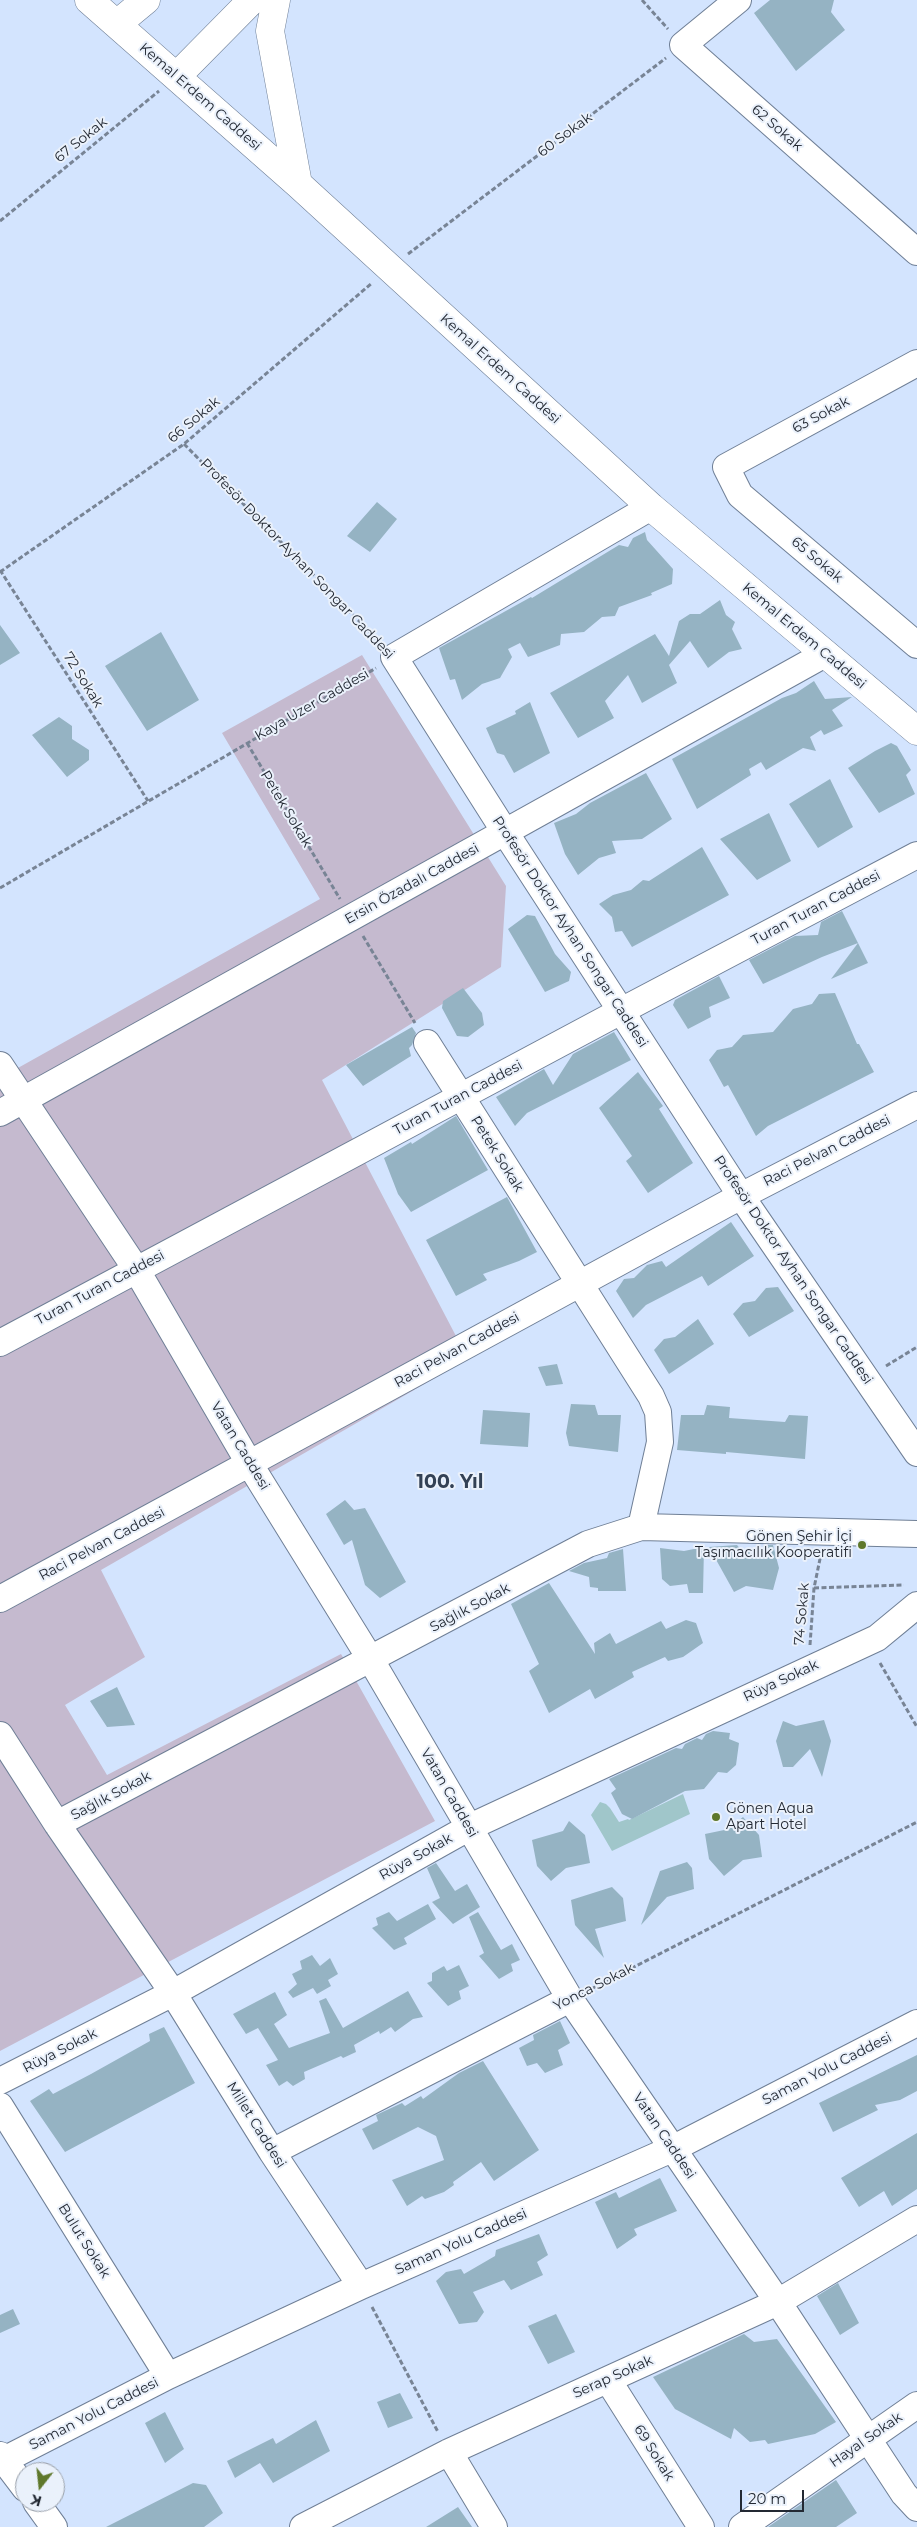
<!DOCTYPE html>
<meta charset="utf-8">
<style>
body{margin:0}
#map{position:relative;width:917px;height:2527px;overflow:hidden;background:#d3e4fe;font-family:Montserrat,sans-serif}
canvas{display:block}
.north{position:absolute;left:15px;top:2462px;width:50px;height:50px;box-sizing:border-box;background:#eaf1fb;border:1px solid #9aa1ab;border-radius:50%;rotate:196deg;font-size:14px;font-weight:700;line-height:20px;text-align:center;color:#232933}
.north::after{content:'';display:block;margin:auto;width:18px;height:22px;background:#5f782b;clip-path:polygon(50% 0,100% 100%,50% 72%,0 100%)}
.scale{position:absolute;left:740px;top:2490px;width:64px;height:22px;box-sizing:border-box;border:2px solid #232933;border-top:0;padding-left:6px;font-size:15px;line-height:18px;white-space:nowrap;color:#232933;-webkit-text-stroke:4px #eaf1fb;paint-order:stroke}
</style>
<div id="map">
<canvas width="917" height="2527"></canvas>
<div class="north">K</div>
<div class="scale">20 m</div>
</div>
<script>
const ctx = document.querySelector('canvas').getContext('2d');
ctx.lineJoin = 'round';
function fill(path, color) { ctx.fillStyle = color; ctx.fill(path, 'evenodd'); }
const toPath = rows => new Path2D(rows.map(r => 'M' + r).join(''));
function trace(path, color, width, dash) { ctx.strokeStyle = color; ctx.lineWidth = width; ctx.lineCap = dash ? 'butt' : 'round'; ctx.setLineDash(dash || []); ctx.stroke(path); }
function write(font, color, halo, rows, align = 'center') {
  ctx.font = font + ' Montserrat,sans-serif'; ctx.lineWidth = 4; ctx.setLineDash([]); ctx.textBaseline = 'middle'; ctx.strokeStyle = halo; ctx.fillStyle = color; for (const [text, x, y, turn = 0] of rows) {
    ctx.save(); ctx.translate(x, y); ctx.rotate((+turn || 0) * Math.PI / 180); ctx.textAlign = isNaN(turn) ? turn : align; if (halo) ctx.strokeText(text, 0, 0); ctx.fillText(text, 0, 0); ctx.restore();
  }
}
fill(toPath([
 [362,655,506,886,501,967,322,1080,468,1359,101,1570,145,1657,65,1705,107,1775,341,1654,435,1821,0,2051,0,1078,320,899,222,733]
]), '#c5bacf');
fill(toPath([
 [683,1794,690,1814,612,1851,591,1815,600,1802,606,1804,610,1808,619,1822,628,1819,629,1820]
]), '#a0c6ca');
fill(toPath([
 [770,0,834,0,831,12,845,30,796,71,754,13],
 [377,502,397,519,370,552,347,536],
 [645,532,647,540,673,569,672,584,651,593,652,595,619,607,615,616,602,617,584,632,561,634,560,645,528,657,520,643,508,649,512,657,500,678,482,684,462,700,455,679,450,680,439,648,531,597,532,598,619,545,628,547,633,538],
 [720,600,726,615,735,622,732,629,742,649,729,652,708,668,690,641,669,665,677,683,642,703,628,675,605,701,614,718,578,738,550,693,655,634,669,656,679,621,690,614,700,614],
 [0,625,20,653,0,665],
 [161,632,199,700,147,731,105,666],
 [814,681,825,699,852,697,832,710,843,726,824,735,821,730,810,737,816,751,803,748,766,770,761,762,749,769,751,775,697,809,672,759,782,698,796,693],
 [530,702,550,753,514,773,504,755,497,753,486,728,516,714,515,711],
 [59,717,72,726,72,739,89,750,89,760,67,777,32,735],
 [891,743,897,746,911,770,906,775,915,794,879,813,848,768,875,751],
 [646,773,672,819,642,839,612,841,616,853,599,858,578,875,565,854,554,823,576,814,590,803],
 [830,779,853,827,818,848,789,804],
 [769,813,791,861,757,880,720,839],
 [702,847,729,895,632,947,622,931,615,932,612,917,599,904,613,895,631,890,643,880,649,881],
 [842,911,868,963,831,979,858,943,822,957,763,984,749,960,795,936,818,935,821,922],
 [527,915,535,916,555,954,571,972,569,981,545,992,508,929],
 [719,976,730,998,709,1007,711,1017,688,1029,673,1005,675,1000],
 [463,988,482,1013,484,1025,468,1037,457,1036,442,1008,443,1001],
 [835,993,857,1044,859,1044,874,1072,768,1126,756,1136,728,1085,724,1087,709,1060,717,1050,732,1047,743,1035,773,1032,793,1009,812,1004,819,994],
 [412,1027,416,1033,412,1045,409,1048,411,1056,363,1086,346,1065],
 [614,1032,631,1060,527,1113,515,1126,496,1097,544,1069,553,1085,573,1054],
 [638,1072,663,1106,659,1109,693,1163,648,1193,626,1161,632,1156,599,1108],
 [456,1116,488,1170,411,1212,398,1194,384,1158,411,1142,412,1144],
 [507,1197,537,1252,519,1261,483,1274,487,1280,456,1296,426,1240],
 [731,1222,754,1256,708,1286,702,1276,646,1305,633,1318,616,1291,624,1279,634,1278,647,1265,662,1261,666,1267],
 [778,1287,794,1311,749,1337,733,1314,743,1303,755,1301,766,1288],
 [698,1319,714,1344,669,1374,654,1350,664,1339,675,1337],
 [557,1364,563,1384,546,1386,538,1367],
 [571,1404,595,1405,598,1415,621,1415,618,1452,569,1446,566,1433],
 [707,1405,730,1407,729,1418,785,1422,789,1415,808,1416,805,1459,726,1452,726,1454,677,1450,681,1415,704,1415],
 [483,1410,530,1413,528,1447,480,1444],
 [345,1500,354,1510,365,1508,406,1582,380,1598,365,1585,352,1540,344,1545,326,1514],
 [737,1545,742,1551,762,1551,764,1545,773,1545,779,1568,773,1590,746,1586,734,1592,709,1547],
 [704,1547,703,1593,689,1593,687,1584,670,1586,662,1579,660,1548,684,1551],
 [623,1549,626,1591,598,1591,598,1588,590,1587,589,1577,569,1571,584,1563,607,1558,609,1553],
 [549,1583,595,1654,594,1643,610,1633,616,1644,661,1621,666,1629,686,1620,696,1623,703,1643,683,1657,668,1661,665,1657,632,1672,634,1677,595,1699,590,1689,549,1713,529,1671,539,1664,511,1604],
 [117,1687,135,1725,107,1727,90,1701],
 [824,1720,831,1741,822,1777,810,1749,793,1767,783,1767,776,1741,783,1721,796,1726],
 [713,1731,730,1733,729,1739,739,1743,736,1765,727,1773,718,1772,704,1789,685,1791,632,1819,622,1814,611,1793,616,1789,609,1779,676,1748,682,1749,685,1744,697,1738,702,1740,706,1734],
 [743,1817,759,1835,762,1857,743,1860,724,1876,709,1859,705,1834,729,1829],
 [569,1821,585,1835,590,1863,566,1868,551,1881,537,1866,532,1840,563,1831],
 [687,1862,692,1868,694,1889,667,1897,641,1925,660,1871],
 [436,1863,455,1891,467,1884,480,1907,453,1924,432,1902,440,1898,427,1868],
 [612,1887,623,1898,626,1921,595,1929,604,1958,575,1925,571,1900],
 [428,1904,436,1919,404,1938,407,1944,394,1950,372,1928,378,1925,376,1918,389,1912,397,1921],
 [478,1912,501,1950,512,1944,520,1960,511,1964,513,1971,499,1979,479,1956,484,1953,469,1917],
 [312,1955,320,1966,330,1958,338,1974,328,1980,331,1986,317,1994,313,1988,293,1998,288,1992,297,1984,292,1974,302,1969,300,1961],
 [459,1965,469,1986,459,1991,461,1999,448,2006,427,1983,432,1981,432,1973,444,1966,447,1971],
 [408,1991,423,2017,413,2019,395,2032,391,2027,380,2034,379,2031,354,2045,356,2052,343,2058,341,2056,304,2072,305,2079,293,2086,287,2081,279,2086,266,2065,278,2060,258,2028,246,2034,233,2014,275,1992,287,2015,274,2024,289,2048,330,2033,319,2001,326,1998,343,2028],
 [560,2021,570,2043,558,2050,563,2065,545,2073,537,2063,527,2066,519,2048,534,2040,533,2035],
 [164,2027,195,2083,65,2152,30,2101,49,2089,53,2094,91,2074,150,2041,149,2034],
 [917,2055,917,2091,900,2100,875,2105,878,2110,833,2132,819,2103],
 [483,2061,539,2150,494,2181,481,2162,453,2182,454,2185,444,2192,425,2199,422,2196,407,2206,392,2180,444,2160,436,2136,418,2127,373,2150,362,2129,378,2121,376,2115,402,2103,405,2106,421,2096,423,2099,459,2073],
 [917,2133,917,2189,892,2206,884,2191,859,2207,841,2178],
 [660,2178,677,2211,634,2229,637,2235,617,2249,595,2202,616,2192,619,2198],
 [539,2234,548,2255,537,2262,543,2275,511,2290,504,2280,473,2292,484,2312,477,2322,459,2324,436,2281,446,2272,461,2269,464,2274,495,2256,496,2250],
 [838,2283,859,2323,840,2335,817,2296],
 [13,2309,20,2324,0,2333,0,2315],
 [556,2314,575,2352,548,2364,528,2326],
 [744,2334,754,2342,777,2339,836,2422,815,2434,768,2444,765,2440,750,2442,734,2428,731,2439,675,2409,653,2377],
 [400,2393,413,2418,388,2428,377,2402],
 [165,2412,184,2449,165,2463,145,2423],
 [316,2420,330,2451,273,2483,260,2463,235,2478,227,2461,273,2438,276,2444],
 [836,2480,857,2513,836,2527,768,2527],
 [193,2483,206,2485,223,2513,204,2527,106,2527],
 [458,2507,472,2527,426,2527]
]), '#95b3c3');
const minor = toPath([
 [738,0,683,45,917,252],
 [917,363,726,467,740,495,917,645],
 [651,507,394,657,505,832,741,1196,917,1453],
 [427,1043,651,1396,658,1412,660,1442,641,1527],
 [0,1065,136,1269,249,1463,371,1660,570,1999,778,2302,904,2494,917,2508],
 [0,1113,825,654],
 [0,1343,621,1011,917,855],
 [0,1599,741,1196,917,1105],
 [0,1735,57,1824,173,1993,272,2152,361,2286],
 [57,1824,588,1544,641,1527,917,1534],
 [0,2081,173,1993,470,1827,877,1638,917,1605],
 [0,2106,168,2376],
 [272,2152,570,1999],
 [608,2380,701,2527],
 [449,2452,494,2527],
 [0,2455,25,2488],
 [4,2460,168,2376,361,2286,672,2149,917,2023],
 [36,2502,54,2527],
 [303,2527,449,2452,778,2302,917,2219],
 [742,2527,917,2405]
]);
const major = toPath([
 [89,0,298,184,651,507,917,731],
 [276,0,270,31,298,184],
 [117,24,146,0],
 [177,76,252,0]
]);
trace(minor, '#6f7f96', 28);
trace(major, '#6f7f96', 29);
trace(toPath([
 [642,0,668,29],
 [0,221,159,91],
 [408,254,666,58],
 [184,444,379,641],
 [0,570,148,801],
 [0,572,184,444,372,283],
 [247,743,340,899],
 [0,888,376,668],
 [363,936,415,1023],
 [886,1366,917,1347],
 [814,1588,904,1585],
 [810,1645,814,1588,821,1554],
 [880,1663,917,1727],
 [591,1989,917,1822],
 [372,2307,438,2432]
]), '#788495', 3, [5, 2.5]);
trace(minor, '#fff', 26);
trace(major, '#fff', 28);
for (const [x, y, r, color] of [
 [862,1545,5,"#5f782b"],
 [716,1817,5,"#5f782b"]
]) { const dot = new Path2D(); dot.arc(x, y, r, 0, 2 * Math.PI); ctx.fillStyle = color; ctx.fill(dot); trace(dot, '#eaf1fb', 2); }
write('14px', '#232933', '#eaf1fb', [
 ["Kemal Erdem Caddesi",200,97,41],
 ["62 Sokak",777,128,41],
 ["60 Sokak",565,135,-37],
 ["67 Sokak",81,140,-39],
 ["Kemal Erdem Caddesi",500,369,42],
 ["63 Sokak",821,415,-28],
 ["66 Sokak",194,420,-40],
 ["Profesör Doktor Ayhan Songar Caddesi",297,559,46],
 ["65 Sokak",817,560,40],
 ["Kemal Erdem Caddesi",804,636,40],
 ["72 Sokak",83,680,58],
 ["Kaya Uzer Caddesi",312,705,-30],
 ["Petek Sokak",286,809,59],
 ["Ersin Özadalı Caddesi",412,884,-29],
 ["Turan Turan Caddesi",816,908,-28],
 ["Profesör Doktor Ayhan Songar Caddesi",570,932,57],
 ["Turan Turan Caddesi",458,1098,-28],
 ["Raci Pelvan Caddesi",827,1151,-27],
 ["Petek Sokak",497,1154,58],
 ["Profesör Doktor Ayhan Songar Caddesi",793,1270,56],
 ["Turan Turan Caddesi",100,1288,-28],
 ["Raci Pelvan Caddesi",457,1350,-29],
 ["Vatan Caddesi",240,1446,59],
 ["Raci Pelvan Caddesi",102,1544,-28],
 ["Sağlık Sokak",470,1608,-28],
 ["74 Sokak",802,1614,-85],
 ["Rüya Sokak",781,1681,-25],
 ["Vatan Caddesi",449,1793,60],
 ["Sağlık Sokak",111,1796,-28],
 ["Rüya Sokak",416,1857,-29],
 ["Yonca Sokak",594,1987,-27],
 ["Rüya Sokak",60,2051,-27],
 ["Saman Yolu Caddesi",827,2069,-27],
 ["Millet Caddesi",256,2125,58],
 ["Vatan Caddesi",664,2136,56],
 ["Bulut Sokak",84,2241,58],
 ["Saman Yolu Caddesi",461,2242,-24],
 ["Serap Sokak",613,2377,-24],
 ["Saman Yolu Caddesi",94,2414,-27],
 ["Hayal Sokak",866,2440,-35],
 ["69 Sokak",654,2453,58]
]);
write('14px', '#232933', '#eaf1fb', [
 ["Gönen Şehir İçi",852,1537],
 ["Taşımacılık Kooperatifi",852,1553],
 ["Gönen Aqua",726,1809,"left"],
 ["Apart Hotel",726,1825,"left"]
], 'right');
write('bold 19px', '#334155', '#eaf1fb', [
 ["100. Yıl",450,1482]
]);
</script>
